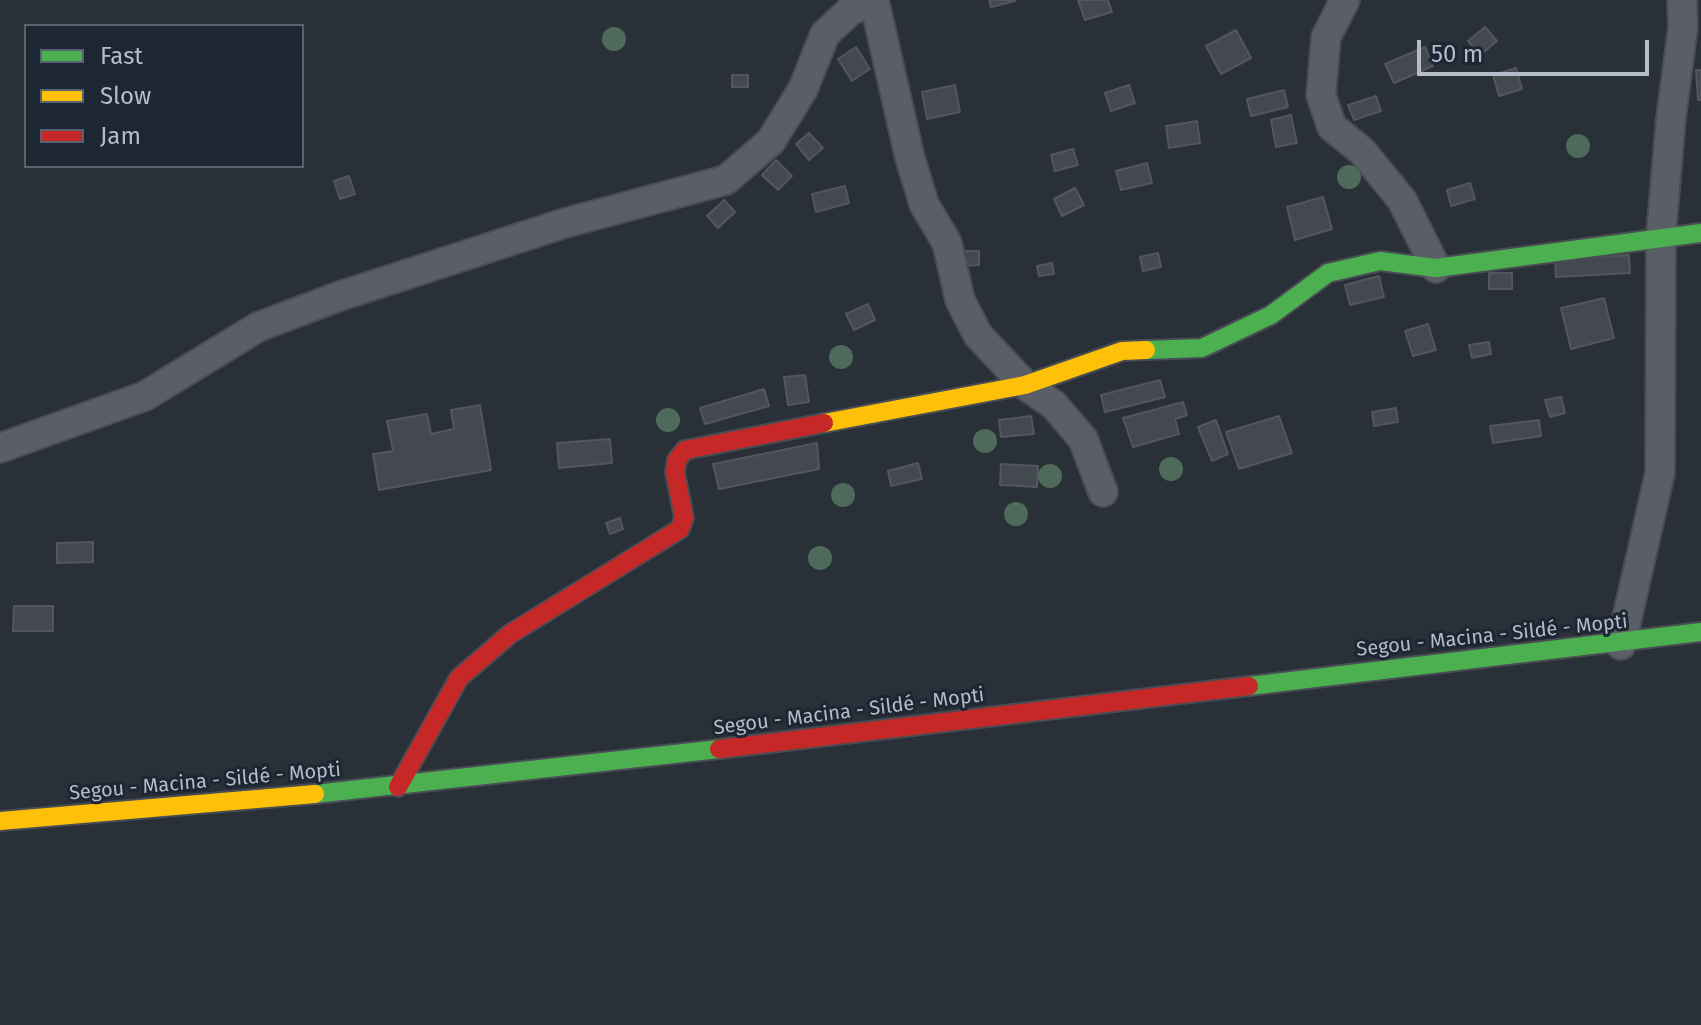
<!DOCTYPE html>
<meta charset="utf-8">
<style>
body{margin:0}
#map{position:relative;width:1701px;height:1025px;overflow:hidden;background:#2a3038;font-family:"Fira Sans",sans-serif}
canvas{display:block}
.legend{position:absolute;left:24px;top:24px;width:280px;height:144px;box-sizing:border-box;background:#1d2633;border:2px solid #59626f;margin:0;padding:10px 14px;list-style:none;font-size:24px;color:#b4bcc9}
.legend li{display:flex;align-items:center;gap:16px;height:40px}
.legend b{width:40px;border:2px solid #59626f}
.scale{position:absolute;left:1417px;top:40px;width:232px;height:36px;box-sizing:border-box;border:4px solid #b4bcc9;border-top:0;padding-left:10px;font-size:24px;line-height:28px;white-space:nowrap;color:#b4bcc9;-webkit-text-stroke:6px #1d2633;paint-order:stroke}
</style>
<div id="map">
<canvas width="1701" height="1025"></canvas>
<ul class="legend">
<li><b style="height:10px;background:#4caf50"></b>Fast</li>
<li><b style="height:10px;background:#ffc107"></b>Slow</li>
<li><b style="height:10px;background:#c62828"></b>Jam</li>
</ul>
<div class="scale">50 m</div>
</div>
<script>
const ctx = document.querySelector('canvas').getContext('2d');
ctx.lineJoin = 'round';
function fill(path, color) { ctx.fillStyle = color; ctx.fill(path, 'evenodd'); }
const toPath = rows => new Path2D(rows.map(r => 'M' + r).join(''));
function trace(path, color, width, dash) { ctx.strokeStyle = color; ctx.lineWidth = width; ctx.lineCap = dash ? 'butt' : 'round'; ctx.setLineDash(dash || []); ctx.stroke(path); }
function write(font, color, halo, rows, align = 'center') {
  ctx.font = font + ' "Fira Sans",sans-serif'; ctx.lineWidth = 6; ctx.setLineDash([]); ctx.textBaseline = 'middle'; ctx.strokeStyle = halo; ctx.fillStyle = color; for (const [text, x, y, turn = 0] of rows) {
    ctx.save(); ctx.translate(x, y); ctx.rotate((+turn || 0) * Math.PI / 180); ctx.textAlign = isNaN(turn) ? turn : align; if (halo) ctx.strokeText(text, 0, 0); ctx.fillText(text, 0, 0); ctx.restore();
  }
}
const building = toPath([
 [989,0,1015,0,1015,1,991,7,989,0],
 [1078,0,1108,0,1112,12,1085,20,1078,0],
 [1485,27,1497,41,1480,55,1468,41,1485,27],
 [1236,30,1251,58,1221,74,1206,46,1236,30],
 [856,47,870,69,852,81,838,59,856,47],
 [1425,47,1433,66,1394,83,1385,64,1425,47],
 [1516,68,1522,89,1499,96,1493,75,1516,68],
 [1696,70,1701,70,1701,100,1698,100,1696,70],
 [732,75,748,75,748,87,732,87,732,75],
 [955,85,960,112,927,119,922,92,955,85],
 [1129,85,1135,103,1111,111,1105,93,1129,85],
 [1284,90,1288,107,1251,116,1247,99,1284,90],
 [1376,96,1381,111,1354,120,1348,105,1376,96],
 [1291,115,1297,143,1276,147,1271,120,1291,115],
 [1197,121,1200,143,1169,148,1166,126,1197,121],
 [809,133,823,148,809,160,796,144,809,133],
 [1073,149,1078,165,1055,171,1051,155,1073,149],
 [776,160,792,176,778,190,762,175,776,160],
 [1147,163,1152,183,1121,190,1116,171,1147,163],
 [349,176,355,194,340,199,334,181,349,176],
 [1470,183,1475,199,1451,206,1447,190,1470,183],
 [845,186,849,203,816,212,812,194,845,186],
 [1075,188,1084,205,1062,216,1054,199,1075,188],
 [1323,197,1332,229,1295,240,1287,207,1323,197],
 [724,200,735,212,718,228,707,216,724,200],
 [962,251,979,251,979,265,962,266,962,251],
 [1158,253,1161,267,1143,271,1140,257,1158,253],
 [1629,255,1630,273,1556,277,1555,260,1629,255],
 [1052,263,1054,274,1039,276,1037,266,1052,263],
 [1489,273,1512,273,1512,289,1489,289,1489,273],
 [1379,276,1384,297,1350,305,1345,285,1379,276],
 [1604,298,1614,338,1571,349,1561,308,1604,298],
 [868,304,875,320,854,330,846,314,868,304],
 [1428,324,1436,350,1413,356,1405,331,1428,324],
 [1489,342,1491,354,1472,358,1469,345,1489,342],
 [805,375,809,402,788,405,784,377,805,375],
 [1160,380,1165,397,1105,412,1101,395,1160,380],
 [764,389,769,406,705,424,700,408,764,389],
 [1561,397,1565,413,1550,417,1545,400,1561,397],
 [1183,402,1187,415,1175,419,1179,434,1133,447,1123,418,1183,402],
 [480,405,491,470,379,490,373,454,393,451,387,421,427,414,431,434,454,429,451,410,480,405],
 [1396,408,1398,422,1374,426,1372,412,1396,408],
 [1031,416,1034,434,1001,437,999,420,1031,416],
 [1279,416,1292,453,1239,469,1226,432,1279,416],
 [1216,420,1228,454,1212,461,1198,427,1216,420],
 [1539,420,1541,436,1493,443,1490,426,1539,420],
 [610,439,612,463,559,468,557,443,610,439],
 [817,443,819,469,719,489,713,464,817,443],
 [918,463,922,479,891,486,888,471,918,463],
 [1001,464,1038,466,1037,487,1000,485,1001,464],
 [620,518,623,529,610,534,606,523,620,518],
 [93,542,93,562,57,563,57,543,93,542],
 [14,606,53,606,53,631,13,631,14,606]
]);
fill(building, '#444950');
trace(building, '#52575f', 2);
const street = toPath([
 [874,0,910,158,924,204,947,243,960,300,978,335,1025,385,1054,405,1083,439,1103,492],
 [1345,0,1326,37,1321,95,1332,127,1362,151,1402,200,1436,268],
 [0,448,145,396,258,327,340,296,565,223,726,180,771,141,803,89,825,34,850,11,871,0],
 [1621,645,1660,473,1661,235,1671,118,1683,27,1682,0]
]);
const fast = toPath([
 [1146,350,1202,348,1271,315,1328,273,1380,261,1436,268,1701,233],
 [1249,686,1701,632],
 [315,794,719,749]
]);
const slow = toPath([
 [824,423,1025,385,1122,351,1146,350],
 [0,821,315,794]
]);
const jam = toPath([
 [719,749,1249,686],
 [398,787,459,678,510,634,680,529,684,518,675,472,677,460,685,450,824,423]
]);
trace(street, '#484c53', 32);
trace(fast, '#484c53', 22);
trace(slow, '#484c53', 22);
trace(jam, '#484c53', 22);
trace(street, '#5a5e66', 28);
trace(fast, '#4caf50', 18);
trace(slow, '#ffc107', 18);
trace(jam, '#c62828', 18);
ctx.fillStyle = '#4e6a5a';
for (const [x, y] of [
 [614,39],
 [1578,146],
 [1349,177],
 [841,357],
 [668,420],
 [985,441],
 [1171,469],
 [1050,476],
 [843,495],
 [1016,514],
 [820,558]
]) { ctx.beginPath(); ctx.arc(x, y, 12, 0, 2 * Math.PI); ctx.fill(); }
write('20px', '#b4bcc9', '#1d2633', [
 ["Segou - Macina - Sildé - Mopti",1492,636,-6],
 ["Segou - Macina - Sildé - Mopti",849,712,-7],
 ["Segou - Macina - Sildé - Mopti",205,782,-5]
]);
</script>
